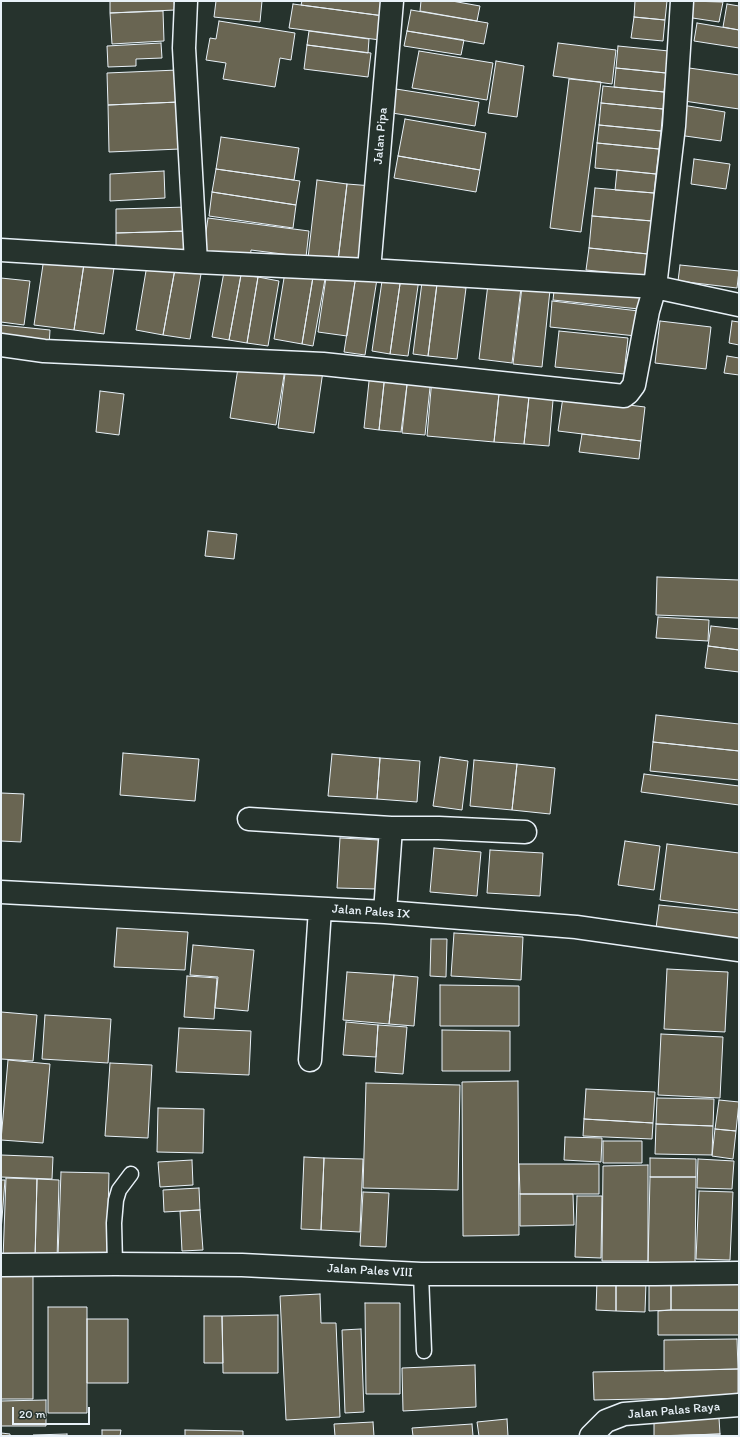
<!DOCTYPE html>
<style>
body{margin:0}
#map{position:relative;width:740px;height:1437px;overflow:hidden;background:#26332d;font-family:Itim,sans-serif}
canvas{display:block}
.frame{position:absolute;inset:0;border:2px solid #e8f1f8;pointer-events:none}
.scale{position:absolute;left:12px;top:1407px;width:78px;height:18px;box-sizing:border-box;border:2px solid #e8f1f8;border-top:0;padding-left:5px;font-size:12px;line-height:14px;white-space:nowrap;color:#e8f1f8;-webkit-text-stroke:3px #26332d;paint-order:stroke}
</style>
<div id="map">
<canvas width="740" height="1437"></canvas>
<div class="frame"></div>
<div class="scale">20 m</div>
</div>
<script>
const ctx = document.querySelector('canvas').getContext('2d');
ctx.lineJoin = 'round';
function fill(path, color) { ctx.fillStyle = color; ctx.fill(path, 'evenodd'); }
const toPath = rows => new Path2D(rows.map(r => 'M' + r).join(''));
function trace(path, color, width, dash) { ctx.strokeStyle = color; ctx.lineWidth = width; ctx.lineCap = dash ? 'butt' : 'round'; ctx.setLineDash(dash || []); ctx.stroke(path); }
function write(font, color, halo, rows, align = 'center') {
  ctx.font = font + ' Itim,sans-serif'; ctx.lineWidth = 3; ctx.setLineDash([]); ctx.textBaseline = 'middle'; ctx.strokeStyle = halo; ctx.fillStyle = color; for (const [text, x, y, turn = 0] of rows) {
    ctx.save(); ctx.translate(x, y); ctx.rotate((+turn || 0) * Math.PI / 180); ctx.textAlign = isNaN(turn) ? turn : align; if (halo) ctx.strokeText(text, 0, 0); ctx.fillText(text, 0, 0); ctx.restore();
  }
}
const building = toPath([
 [110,1,174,1,175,10,110,13,110,1],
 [216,1,262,1,260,22,214,17,216,1],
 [302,1,385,1,384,16,301,5,302,1],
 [421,1,452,1,480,6,477,21,420,11,421,1],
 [635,1,667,1,665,20,634,17,635,1],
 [688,1,723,2,719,22,686,17,688,1],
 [293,4,384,16,380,40,289,28,293,4],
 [727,4,739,6,739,30,723,27,727,4],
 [411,10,488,23,484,44,407,31,411,10],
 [163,11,164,41,112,44,110,13,163,11],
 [634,17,665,20,663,41,631,38,634,17],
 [219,21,295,33,291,60,280,58,275,87,223,79,226,63,206,60,210,38,216,39,219,21],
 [697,23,739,30,739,48,694,41,697,23],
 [309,31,369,39,368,53,307,45,309,31],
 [407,31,464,40,461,55,404,46,407,31],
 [161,43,162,58,136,59,136,66,108,67,107,46,161,43],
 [558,43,616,50,612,84,553,76,558,43],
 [307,45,371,53,368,77,304,69,307,45],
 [618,46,669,51,666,73,616,68,618,46],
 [419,51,493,63,487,100,412,88,419,51],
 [496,61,524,66,517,117,488,113,496,61],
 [616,68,666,73,664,92,614,87,616,68],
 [689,68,739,75,739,109,684,101,689,68],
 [178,70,179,102,108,105,107,73,178,70],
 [569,79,601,82,581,232,550,228,569,79],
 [603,86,664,92,663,109,601,103,603,86],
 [396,89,479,102,475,126,392,113,396,89],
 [179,102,180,149,109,152,108,105,179,102],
 [601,103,663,109,661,131,599,125,601,103],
 [682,105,725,112,721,141,678,135,682,105],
 [405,119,486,133,480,170,398,156,405,119],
 [599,125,661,131,659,149,597,143,599,125],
 [221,137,299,148,294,180,216,169,221,137],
 [597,143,659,149,656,174,595,168,597,143],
 [398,156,480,170,476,192,394,178,398,156],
 [694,159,730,164,726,189,691,184,694,159],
 [216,169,300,181,296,205,212,192,216,169],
 [617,170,656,174,654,193,615,190,617,170],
 [164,171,165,198,110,201,110,174,164,171],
 [317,180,347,184,338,261,308,258,317,180],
 [347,184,373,186,365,264,338,261,347,184],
 [595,188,654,193,652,221,592,216,595,188],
 [212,192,296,205,293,228,209,216,212,192],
 [188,207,188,231,116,233,116,209,188,207],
 [592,216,652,221,648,254,589,248,592,216],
 [208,218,309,231,306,257,251,250,250,260,203,253,208,218],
 [188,231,189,250,116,252,116,233,188,231],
 [589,248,648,254,646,276,586,270,589,248],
 [44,258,84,264,74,330,34,325,44,258],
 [84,264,114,268,104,334,74,330,84,264],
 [147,265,175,269,163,335,136,330,147,265],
 [680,265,739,271,737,288,678,281,680,265],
 [175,269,201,274,190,339,163,335,175,269],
 [327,271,356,275,347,336,318,332,327,271],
 [224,272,241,275,229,340,212,337,224,272],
 [285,272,313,277,302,344,274,339,285,272],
 [383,274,401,277,390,354,372,351,383,274],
 [241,275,258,277,247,343,229,340,241,275],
 [356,275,377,279,365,355,344,352,356,275],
 [258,277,279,281,268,346,247,343,258,277],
 [313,277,325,279,313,346,302,344,313,277],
 [401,277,419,279,408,356,390,354,401,277],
 [1,278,30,281,24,325,1,322,1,278],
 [422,282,437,284,428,356,413,354,422,282],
 [555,282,641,291,639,309,553,300,555,282],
 [437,284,466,288,457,359,428,356,437,284],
 [488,284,521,288,512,363,479,359,488,284],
 [522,287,550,290,542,367,513,364,522,287],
 [552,301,639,311,636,336,550,327,552,301],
 [660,321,711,327,706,369,655,363,660,321],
 [732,321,739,322,739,345,729,343,732,321],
 [1,325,50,330,49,346,1,341,1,325],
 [559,331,628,338,624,374,555,367,559,331],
 [727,356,739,358,739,375,724,373,727,356],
 [239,362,285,369,276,425,230,418,239,362],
 [286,366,323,371,314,433,278,428,286,366],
 [370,372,385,374,379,430,364,428,370,372],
 [385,374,408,377,401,432,379,430,385,374],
 [408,375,431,378,425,435,402,433,408,375],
 [432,378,500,384,494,442,427,436,432,378],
 [500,384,530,387,524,444,494,442,500,384],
 [530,387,554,389,549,446,524,444,530,387],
 [100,391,124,394,119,435,96,432,100,391],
 [563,397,645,407,641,441,558,431,563,397],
 [582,434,641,441,639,459,579,452,582,434],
 [208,531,237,534,234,559,205,556,208,531],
 [657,577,739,580,739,618,656,615,657,577],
 [658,617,709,620,708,641,656,638,658,617],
 [711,626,739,629,739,650,708,646,711,626],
 [708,646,739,650,739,672,705,668,708,646],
 [656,715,739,724,739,751,653,742,656,715],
 [653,742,739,751,739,780,650,771,653,742],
 [123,753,199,759,195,801,120,795,123,753],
 [332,754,380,758,377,799,328,796,332,754],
 [440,757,468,761,462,810,433,806,440,757],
 [380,758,420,761,417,802,377,799,380,758],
 [474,760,517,764,512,810,470,806,474,760],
 [517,764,555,768,550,814,512,810,517,764],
 [644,774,739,786,739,805,641,792,644,774],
 [1,793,24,794,21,842,1,841,1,793],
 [340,838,379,840,377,889,337,888,340,838],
 [625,841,660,846,654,890,618,885,625,841],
 [667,844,739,853,739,910,660,900,667,844],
 [434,848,481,852,477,896,430,892,434,848],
 [490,850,543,853,540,896,487,893,490,850],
 [659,905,739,913,739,946,655,936,659,905],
 [117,928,188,932,185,970,114,967,117,928],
 [454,933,523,937,521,980,451,976,454,933],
 [431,939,447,939,446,977,430,976,431,939],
 [193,945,254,950,248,1011,215,1008,218,977,190,975,193,945],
 [667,969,728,972,725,1032,664,1029,667,969],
 [347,972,394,975,389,1024,343,1020,347,972],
 [394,975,418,977,414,1026,389,1024,394,975],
 [187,976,217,978,214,1019,184,1017,187,976],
 [440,985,519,986,519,1026,440,1026,440,985],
 [1,1012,37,1015,33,1061,1,1059,1,1012],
 [45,1015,111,1019,108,1063,42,1059,45,1015],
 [346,1022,378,1025,376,1057,343,1055,346,1022],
 [378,1025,407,1027,403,1074,375,1072,378,1025],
 [179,1028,251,1031,249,1075,176,1072,179,1028],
 [442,1030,510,1031,510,1071,442,1071,442,1030],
 [661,1034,723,1037,720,1098,658,1095,661,1034],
 [8,1060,50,1064,43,1143,1,1140,8,1060],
 [110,1063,152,1065,148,1138,105,1136,110,1063],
 [518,1081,519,1235,463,1236,462,1082,518,1081],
 [366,1083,460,1085,458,1190,363,1188,366,1083],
 [586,1089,655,1092,653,1123,584,1119,586,1089],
 [657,1098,714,1099,713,1126,656,1124,657,1098],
 [719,1100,739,1102,736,1131,715,1129,719,1100],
 [158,1108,204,1109,203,1153,157,1152,158,1108],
 [584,1119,653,1123,652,1139,583,1136,584,1119],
 [656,1124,713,1126,712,1155,655,1154,656,1124],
 [715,1129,736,1131,733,1159,712,1156,715,1129],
 [565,1137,602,1138,601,1162,564,1160,565,1137],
 [603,1141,642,1141,642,1163,603,1163,603,1141],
 [1,1155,53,1157,52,1179,1,1177,1,1155],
 [304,1157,324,1158,321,1230,301,1229,304,1157],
 [324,1158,363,1159,360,1232,321,1230,324,1158],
 [650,1158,696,1159,696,1177,650,1177,650,1158],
 [698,1159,734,1161,732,1189,697,1188,698,1159],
 [192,1160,193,1185,160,1187,158,1162,192,1160],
 [519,1164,599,1164,599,1194,520,1194,519,1164],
 [648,1165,648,1261,602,1261,603,1166,648,1165],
 [61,1172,109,1173,107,1257,58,1256,61,1172],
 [650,1177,696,1177,695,1265,648,1265,650,1177],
 [6,1178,37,1179,35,1260,3,1259,6,1178],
 [37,1179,59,1180,57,1261,35,1260,37,1179],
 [1,1180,5,1180,1,1231,1,1180],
 [199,1188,200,1210,164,1212,163,1190,199,1188],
 [699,1191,733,1192,730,1260,696,1259,699,1191],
 [363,1192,389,1193,386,1247,360,1246,363,1192],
 [520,1194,573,1194,574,1225,520,1226,520,1194],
 [577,1196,602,1196,601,1258,575,1257,577,1196],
 [200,1210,203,1250,182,1251,180,1211,200,1210],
 [33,1271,33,1399,1,1399,1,1272,33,1271],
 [649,1279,671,1279,671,1310,649,1311,649,1279],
 [671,1279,739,1279,739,1310,671,1310,671,1279],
 [597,1281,616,1281,616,1311,596,1310,597,1281],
 [616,1281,646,1282,645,1312,616,1311,616,1281],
 [320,1294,321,1323,336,1323,340,1417,286,1420,280,1296,320,1294],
 [365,1303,400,1303,400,1394,366,1394,365,1303],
 [48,1307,87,1307,87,1413,48,1413,48,1307],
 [671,1310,739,1310,739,1335,658,1335,658,1311,671,1310],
 [278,1315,278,1373,223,1373,222,1316,278,1315],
 [204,1316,222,1316,223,1363,204,1363,204,1316],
 [87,1319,128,1319,128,1383,87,1383,87,1319],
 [361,1329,364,1412,345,1413,342,1330,361,1329],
 [737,1339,738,1369,664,1371,664,1340,737,1339],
 [475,1365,476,1407,403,1411,402,1368,475,1365],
 [738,1369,738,1397,594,1400,593,1372,738,1369],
 [46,1400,46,1426,1,1426,1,1401,46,1400],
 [719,1418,720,1434,654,1436,654,1421,719,1418],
 [507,1419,508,1436,479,1436,477,1422,507,1419],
 [373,1422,374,1436,335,1436,334,1424,373,1422],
 [472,1424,473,1436,413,1436,412,1428,472,1424],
 [102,1430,121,1430,120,1436,102,1436,102,1430],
 [185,1430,243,1431,243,1436,185,1436,185,1430],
 [1,1433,10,1434,10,1436,1,1436,1,1433],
 [67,1434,67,1436,33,1436,33,1435,67,1434],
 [720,1434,720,1436,663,1436,720,1434]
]);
fill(building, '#696552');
trace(building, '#e8f1f8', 1);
const service = toPath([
 [115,1264,114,1223,116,1200,119,1190,131,1174],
 [421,1274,424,1351]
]);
const minor = toPath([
 [186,1,184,48,196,262],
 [1,250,196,262,369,270,655,287,739,305],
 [369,270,392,1],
 [1,345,44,351,323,364,624,396,628,393,634,385,648,311,655,287,674,126,682,1],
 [249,819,391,828],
 [1,892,385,912,576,927,739,950],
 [385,912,391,828,439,828,525,832],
 [310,1060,320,909],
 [1,1265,115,1264,242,1265,421,1274,655,1274,739,1273],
 [591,1436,606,1421,624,1414,739,1405]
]);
trace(service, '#e8f1f8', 17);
trace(minor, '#e8f1f8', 25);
trace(service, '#26332d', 14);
trace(minor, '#26332d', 22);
write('13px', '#e8f1f8', '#26332d', [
 ["Jalan Pipa",381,136,-85],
 ["Jalan Pales IX",371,912,4],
 ["Jalan Pales VIII",370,1271,3],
 ["Jalan Palas Raya",674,1411,-5]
]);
</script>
